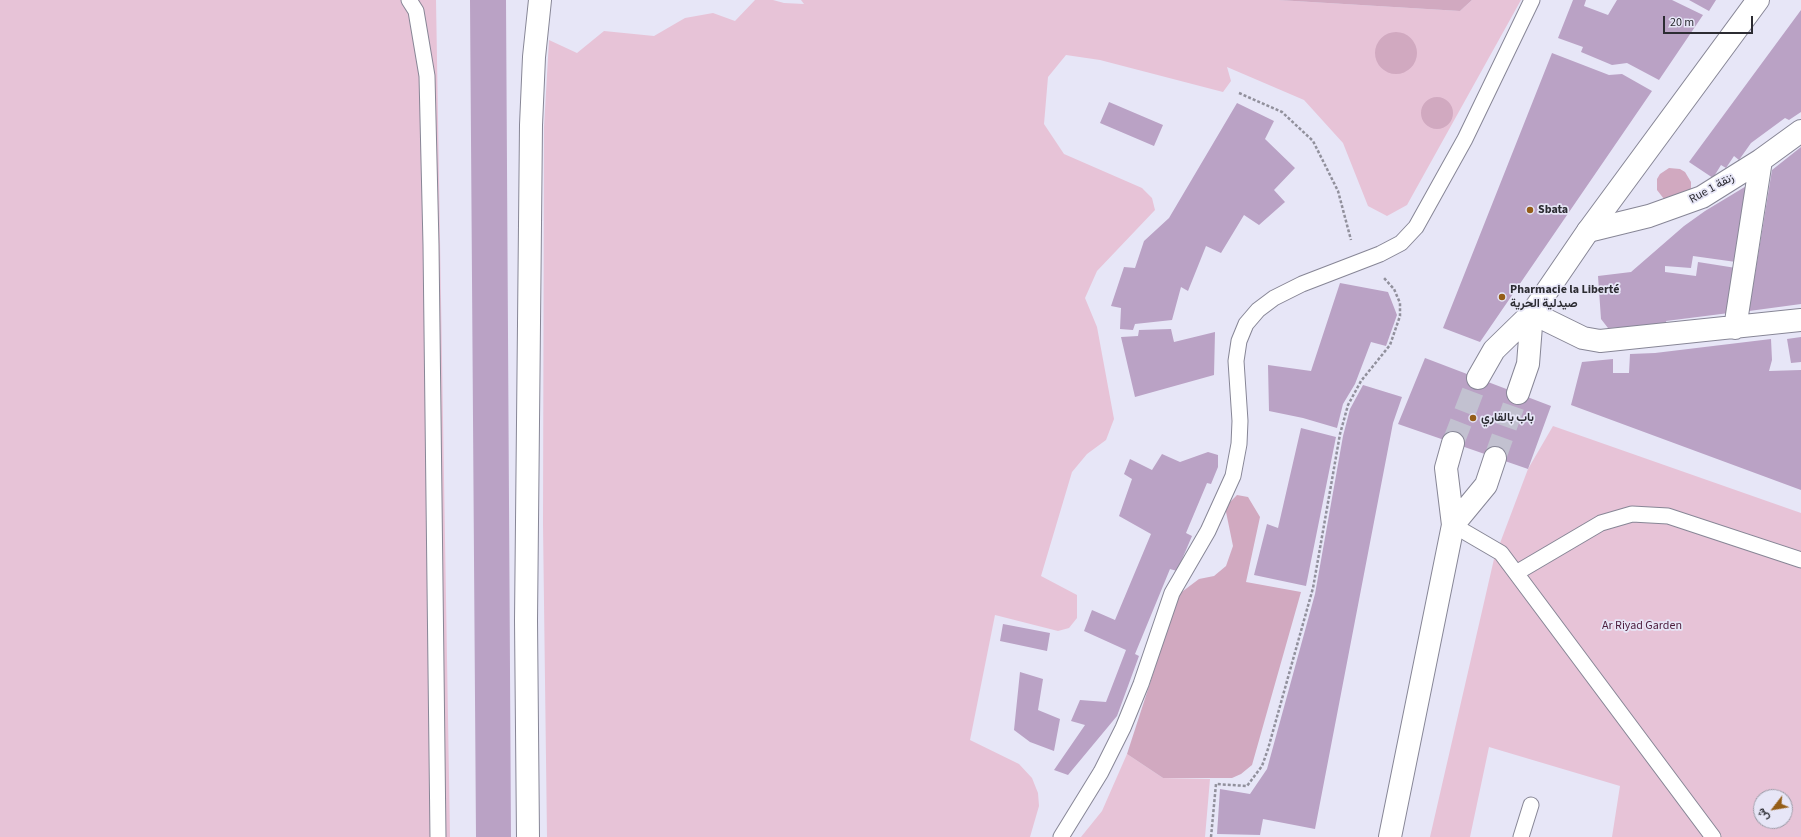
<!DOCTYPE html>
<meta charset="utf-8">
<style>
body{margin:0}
#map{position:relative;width:1801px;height:837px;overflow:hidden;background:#e7e6f7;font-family:"Source Sans 3",Vazirmatn,sans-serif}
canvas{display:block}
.north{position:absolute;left:1753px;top:789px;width:40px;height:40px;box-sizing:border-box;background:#e7e6f7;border:1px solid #9c9ca8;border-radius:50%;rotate:239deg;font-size:11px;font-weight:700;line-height:16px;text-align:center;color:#2c2c32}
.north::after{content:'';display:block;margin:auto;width:14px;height:18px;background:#955d17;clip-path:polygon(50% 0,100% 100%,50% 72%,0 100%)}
.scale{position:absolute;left:1663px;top:16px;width:90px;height:18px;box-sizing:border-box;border:2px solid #2c2c32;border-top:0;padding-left:5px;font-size:12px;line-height:14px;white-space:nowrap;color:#2c2c32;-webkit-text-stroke:3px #e7e6f7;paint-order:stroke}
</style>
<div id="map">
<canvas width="1801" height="837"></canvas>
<div class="north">ش</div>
<div class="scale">20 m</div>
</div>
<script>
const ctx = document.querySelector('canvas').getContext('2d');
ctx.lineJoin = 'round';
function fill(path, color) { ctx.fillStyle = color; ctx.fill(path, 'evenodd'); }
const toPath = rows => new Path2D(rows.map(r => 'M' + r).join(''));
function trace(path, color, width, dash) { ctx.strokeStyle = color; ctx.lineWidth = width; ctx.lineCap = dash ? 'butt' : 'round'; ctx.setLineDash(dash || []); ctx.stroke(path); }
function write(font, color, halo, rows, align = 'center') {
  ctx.font = font + ' "Source Sans 3",Vazirmatn,sans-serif'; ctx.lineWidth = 3.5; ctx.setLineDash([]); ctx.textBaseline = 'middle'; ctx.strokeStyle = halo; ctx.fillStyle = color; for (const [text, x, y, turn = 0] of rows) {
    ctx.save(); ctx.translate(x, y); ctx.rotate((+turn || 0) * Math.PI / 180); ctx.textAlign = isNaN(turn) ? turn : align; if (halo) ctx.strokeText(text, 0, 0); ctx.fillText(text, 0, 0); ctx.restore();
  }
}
fill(toPath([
 [0,0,436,0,450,837,0,837],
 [755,0,773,0,784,3,804,4,801,0,1278,0,1460,11,1472,0,1521,0,1407,205,1387,216,1368,206,1343,143,1304,100,1227,67,1231,81,1223,92,1100,60,1066,55,1048,77,1044,124,1064,154,1142,188,1152,198,1155,210,1097,271,1085,298,1097,327,1114,419,1106,440,1087,454,1072,472,1041,576,1077,595,1077,618,1069,628,1058,631,995,615,970,740,1019,764,1032,778,1038,793,1039,806,1030,837,547,837,543,524,544,127,549,40,577,53,604,31,654,36,685,18,713,13,735,21],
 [1553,426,1801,513,1801,837,1612,837,1620,786,1489,747,1470,837,1430,837,1494,559,1528,469],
 [1761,797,1785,797,1785,821,1761,821],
 [1127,754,1163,778,1210,779,1205,837,1081,837,1102,811]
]), '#e7c3d7');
fill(toPath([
 [1278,0,1472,0,1460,11],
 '1375 53a21 21 0 1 1 42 0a21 21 0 1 1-42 0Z',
 '1421 113a16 16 0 1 1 32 0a16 16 0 1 1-32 0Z',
 [1669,168,1680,169,1685,172,1691,182,1691,188,1689,193,1664,199,1657,190,1657,179,1660,174],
 [1237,495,1248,497,1260,517,1246,582,1301,592,1252,765,1241,774,1232,778,1163,778,1127,754,1179,594,1199,579,1214,576,1226,566,1233,546,1225,507]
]), '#d1a9c0');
fill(toPath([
 [470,0,506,0,511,837,476,837],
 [1573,0,1586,0,1584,6,1608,15,1617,0,1672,0,1703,15,1659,80,1627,63,1612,65,1581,52,1583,47,1558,38],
 [1689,0,1716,0,1709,11],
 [1801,10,1801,112,1789,120,1785,118,1751,143,1739,160,1734,156,1726,168,1721,165,1713,178,1689,162],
 [1552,53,1609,75,1622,74,1652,91,1480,342,1443,328],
 [1109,102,1163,125,1154,146,1100,123],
 [1237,103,1274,121,1265,139,1295,168,1274,190,1285,202,1259,225,1244,215,1221,253,1206,246,1188,291,1181,287,1172,320,1135,324,1133,330,1120,329,1121,308,1111,306,1124,267,1135,268,1144,241,1169,218],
 [1801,147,1801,304,1749,311,1772,170],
 [1748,185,1736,262,1693,256,1691,268,1665,266,1665,272,1696,276,1698,262,1736,268,1729,313,1666,321,1667,326,1608,328,1601,319,1598,276,1631,272,1684,226,1705,211],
 [1340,283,1388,292,1397,315,1386,346,1371,342,1355,384,1343,404,1337,428,1303,418,1269,411,1268,365,1311,371],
 [1171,329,1174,342,1215,332,1214,375,1135,397,1121,337,1138,336,1139,330],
 [1801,337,1801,362,1791,363,1787,339],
 [1771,339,1772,360,1769,371,1801,370,1801,490,1571,405,1582,362,1613,359,1613,373,1629,373,1630,354,1655,353],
 [1425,358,1551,406,1528,469,1398,424],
 [1363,385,1402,397,1393,423,1315,829,1263,819,1260,835,1217,834,1220,789,1250,794,1267,769,1315,594,1343,436,1350,409],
 [1301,428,1336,437,1306,586,1254,575,1267,524,1278,528],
 [1208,452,1218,455,1218,467,1211,484,1207,483,1186,533,1192,536,1177,571,1170,569,1135,654,1139,656,1117,716,1068,775,1054,770,1085,725,1071,721,1080,700,1106,702,1126,650,1084,631,1092,610,1115,620,1151,534,1119,516,1132,479,1124,474,1130,459,1152,470,1162,454,1180,462],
 [1003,624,1050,633,1047,651,1000,641],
 [1020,672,1043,679,1038,710,1060,719,1054,751,1030,742,1014,730]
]), '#baa2c5');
trace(toPath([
 [1453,443,1478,378],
 [1495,458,1518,393]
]), '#c2c1d0', 22, [22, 11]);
const lane = toPath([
 [409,0,416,11,427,76,431,245,438,837],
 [1453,525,1501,553,1713,837],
 [1516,573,1601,523,1632,514,1668,516,1801,560],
 [1061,837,1101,772,1123,728,1141,684,1172,593,1208,531,1233,476,1239,444,1240,421,1236,361,1239,341,1246,324,1258,310,1274,298,1302,284,1380,254,1401,243,1416,227,1465,139,1532,0],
 [1521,837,1531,805]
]);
const street = toPath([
 [1588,231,1649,216,1702,197,1761,160,1801,131],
 [1532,313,1583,338,1600,341,1801,320],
 [1735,328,1761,160],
 [528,837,526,620,531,125,534,57,540,0]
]);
const secondary = toPath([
 [1532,313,1588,231,1758,0],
 [1478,378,1494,350,1532,313,1528,364,1518,393],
 [1453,525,1486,485,1495,458],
 [1390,837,1453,525,1446,468,1453,443]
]);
trace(lane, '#878696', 17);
trace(street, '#878696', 24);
trace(secondary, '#878696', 24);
trace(toPath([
 [1239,93,1282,112,1313,141,1338,191,1351,240],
 [1211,837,1216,784,1247,786,1262,766,1268,749,1313,588,1340,434,1348,405,1361,381,1390,345,1400,316,1400,303,1394,289,1383,277]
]), '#91909c', 2.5, [3, 2]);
trace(lane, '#fff', 15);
trace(street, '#fff', 22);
trace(secondary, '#fff', 22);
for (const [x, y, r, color] of [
 [1530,210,4,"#955d17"],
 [1502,297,4,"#955d17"],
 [1473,418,4,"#955d17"]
]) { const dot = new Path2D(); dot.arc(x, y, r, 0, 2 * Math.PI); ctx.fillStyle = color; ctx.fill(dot); trace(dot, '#e7e6f7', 1.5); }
write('12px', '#2c2c32', '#e7e6f7', [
 ["Rue 1 زنقة",1712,189,-29]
]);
write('bold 12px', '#2c2c32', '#e7e6f7', [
 ["Sbata",1538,210],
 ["Pharmacie la Liberté",1510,290],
 ["صيدلية الحرية",1510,304],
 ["باب بالقاري",1481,418]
], 'left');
write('12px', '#4c1c3c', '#e7e6f7', [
 ["Ar Riyad Garden",1642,626]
]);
</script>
